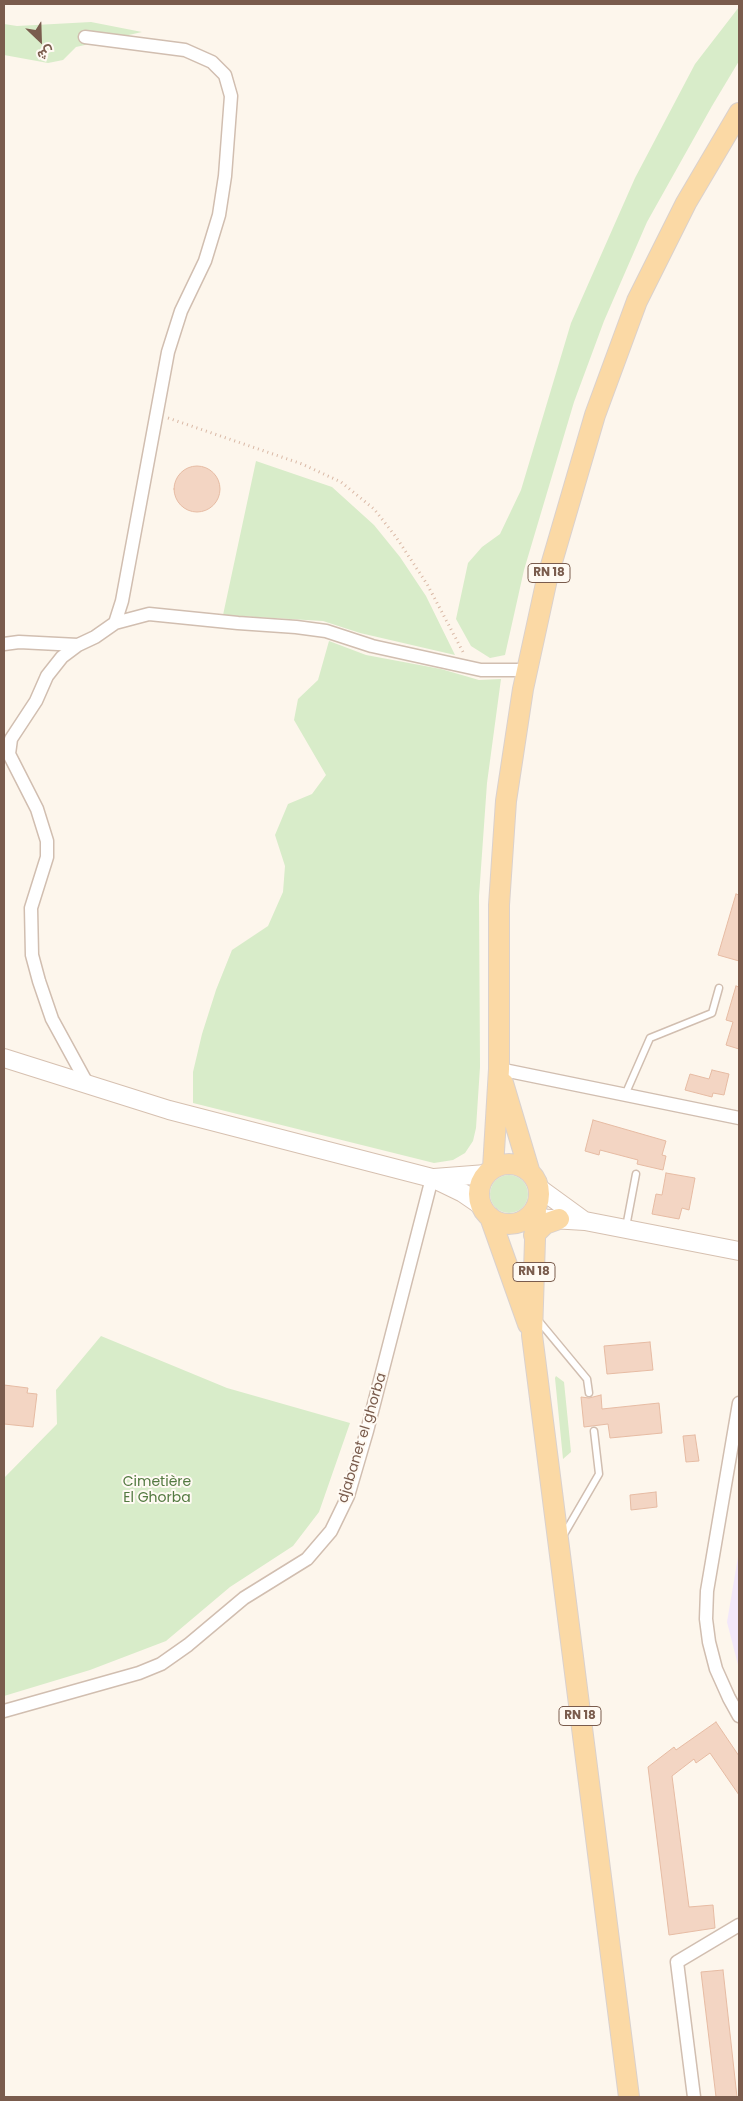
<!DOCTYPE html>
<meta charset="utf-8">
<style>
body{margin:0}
#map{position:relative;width:743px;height:2101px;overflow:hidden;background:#fdf6ec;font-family:Poppins,Vazirmatn,sans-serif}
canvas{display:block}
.frame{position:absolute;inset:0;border:5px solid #7a5c4d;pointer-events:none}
.north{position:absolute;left:15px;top:15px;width:50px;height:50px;-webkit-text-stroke:4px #fffaf3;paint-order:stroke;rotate:156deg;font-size:14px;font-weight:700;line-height:20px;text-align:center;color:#7a5c4d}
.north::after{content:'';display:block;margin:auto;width:18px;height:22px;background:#7a5c4d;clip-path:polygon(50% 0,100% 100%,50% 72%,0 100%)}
</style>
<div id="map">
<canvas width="743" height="2101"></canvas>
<div class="frame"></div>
<div class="north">ش</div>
</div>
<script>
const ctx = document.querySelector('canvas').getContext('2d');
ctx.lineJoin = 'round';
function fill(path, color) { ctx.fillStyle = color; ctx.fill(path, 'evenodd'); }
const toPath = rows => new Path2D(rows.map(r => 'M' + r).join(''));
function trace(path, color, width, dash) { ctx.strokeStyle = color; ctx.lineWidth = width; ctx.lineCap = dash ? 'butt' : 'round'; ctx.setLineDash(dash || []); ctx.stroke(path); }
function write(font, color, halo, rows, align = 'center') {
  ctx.font = font + ' Poppins,sans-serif'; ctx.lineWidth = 4; ctx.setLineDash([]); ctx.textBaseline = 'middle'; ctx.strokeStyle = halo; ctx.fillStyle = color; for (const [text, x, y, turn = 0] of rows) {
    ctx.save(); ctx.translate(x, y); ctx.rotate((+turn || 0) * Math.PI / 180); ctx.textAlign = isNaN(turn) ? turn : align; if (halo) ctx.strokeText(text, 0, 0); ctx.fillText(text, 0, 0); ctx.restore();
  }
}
fill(toPath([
 [739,1551,739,1669,727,1622]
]), '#f3e8fa');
fill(toPath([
 [739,7,739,61,712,106,647,222,604,321,574,402,524,570,505,655,490,658,471,646,456,619,468,563,482,547,500,534,521,490,571,323,635,178,695,64],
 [91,22,142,32,76,47,63,60,48,63,4,55,4,24,17,26],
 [256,461,332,487,374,525,400,557,426,596,455,655,360,633,323,621,223,615],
 [329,641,366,655,441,669,479,680,501,679,487,783,479,896,480,1067,476,1128,473,1141,465,1153,453,1160,434,1163,193,1103,193,1072,202,1034,216,990,232,950,268,926,283,892,285,866,275,835,288,804,312,794,326,775,294,720,298,699,318,680],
 '490 1194a19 19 0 1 1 38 0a19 19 0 1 1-38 0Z',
 [101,1336,227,1388,350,1423,319,1512,293,1546,230,1587,166,1641,90,1670,4,1696,4,1478,57,1424,56,1390],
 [556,1376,564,1382,571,1452,563,1459,555,1378]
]), '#d8ecc9');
const building = toPath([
 '174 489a23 23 0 1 1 46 0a23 23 0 1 1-46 0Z',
 [736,894,739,895,739,961,718,955,736,894],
 [736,986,739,987,739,1049,726,1045,733,1022,726,1020,736,986],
 [712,1070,729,1074,724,1095,713,1093,712,1097,685,1090,690,1074,709,1079,712,1070],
 [593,1120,666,1141,662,1155,666,1156,663,1170,637,1164,638,1160,600,1150,599,1155,585,1151,593,1120],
 [666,1173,695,1178,689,1210,682,1208,679,1219,652,1214,656,1194,662,1195,666,1173],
 [650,1342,653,1370,607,1374,604,1346,650,1342],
 [4,1385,28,1388,27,1393,37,1394,33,1427,4,1424,4,1385],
 [601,1395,602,1409,659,1403,662,1433,610,1438,608,1424,584,1427,581,1397,589,1398,601,1395],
 [695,1435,699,1461,686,1462,683,1436,695,1435],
 [656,1492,657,1507,631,1510,630,1495,656,1492],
 [716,1722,739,1756,739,1795,710,1753,696,1763,694,1759,672,1776,689,1907,713,1905,715,1928,669,1935,648,1767,674,1747,676,1750,716,1722],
 [723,1970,737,2097,716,2097,701,1972,723,1970]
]);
fill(building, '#f3d5c3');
trace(building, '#e6bba3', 1);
const service = toPath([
 [625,1095,650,1038,712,1013,719,988],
 [626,1227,636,1174],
 [538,1320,587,1379,589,1393],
 [563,1536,599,1474,594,1431]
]);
const minor = toPath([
 [115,623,149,614,238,623,296,627,326,631,372,646,481,670,527,670],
 [4,644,19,642,78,645,95,637,115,623,122,601,168,352,181,311,205,261,219,215,225,176,231,96,225,75,212,62,185,50,85,37],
 [78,645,62,657,47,676,36,701,11,739,9,754,37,809,47,841,47,857,31,908,32,955,39,981,52,1019,88,1085],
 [499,1069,739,1118],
 [739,1403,707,1591,706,1619,709,1642,716,1669,729,1698,739,1716],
 [4,1711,139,1673,161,1664,188,1645,244,1598,307,1559,331,1531,348,1496,367,1431,432,1178],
 [694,2097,677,1962,739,1925]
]);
const secondary = toPath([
 [4,1058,169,1110,432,1178,463,1193,482,1206],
 [434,1178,486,1174],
 [539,1188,583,1220],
 [521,1221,535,1218,585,1221,739,1251]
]);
const primary = toPath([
 [503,1083,529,1170],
 '479 1194a30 30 0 1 1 60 0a30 30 0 1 1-60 0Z',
 [493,1168,499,1069,499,905,506,801,523,689,547,579,595,415,637,301,686,203,739,113],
 [536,1208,532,1335,629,2097],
 [490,1217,528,1324],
 [534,1235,545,1224,559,1219]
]);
trace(service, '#d1beb0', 9);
trace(minor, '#d1beb0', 15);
trace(secondary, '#d6c0b0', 20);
trace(primary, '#dad1cd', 22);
trace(toPath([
 [168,418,302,464,341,482,374,509,396,537,427,584,463,652]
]), '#d9b8a5', 3, [1, 4]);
trace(service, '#fff', 6);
trace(minor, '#fff', 12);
trace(secondary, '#fff', 18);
trace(primary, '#fbd9a5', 20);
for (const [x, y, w] of [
 [549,573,42],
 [534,1272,42],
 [580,1716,42]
]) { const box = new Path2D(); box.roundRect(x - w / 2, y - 9.5, w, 19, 4); ctx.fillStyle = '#fffaf3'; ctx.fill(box); trace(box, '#7a5c4d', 1); }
write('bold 12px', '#7a5c4d', null, [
 ["RN 18",549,573],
 ["RN 18",534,1272],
 ["RN 18",580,1716]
]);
write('14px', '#7a5c4d', '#fffaf3', [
 ["djabanet el ghorba",363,1438,-73]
]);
write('14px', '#537a41', '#fffaf3', [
 ["Cimetière",157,1482],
 ["El Ghorba",157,1498]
]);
</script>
